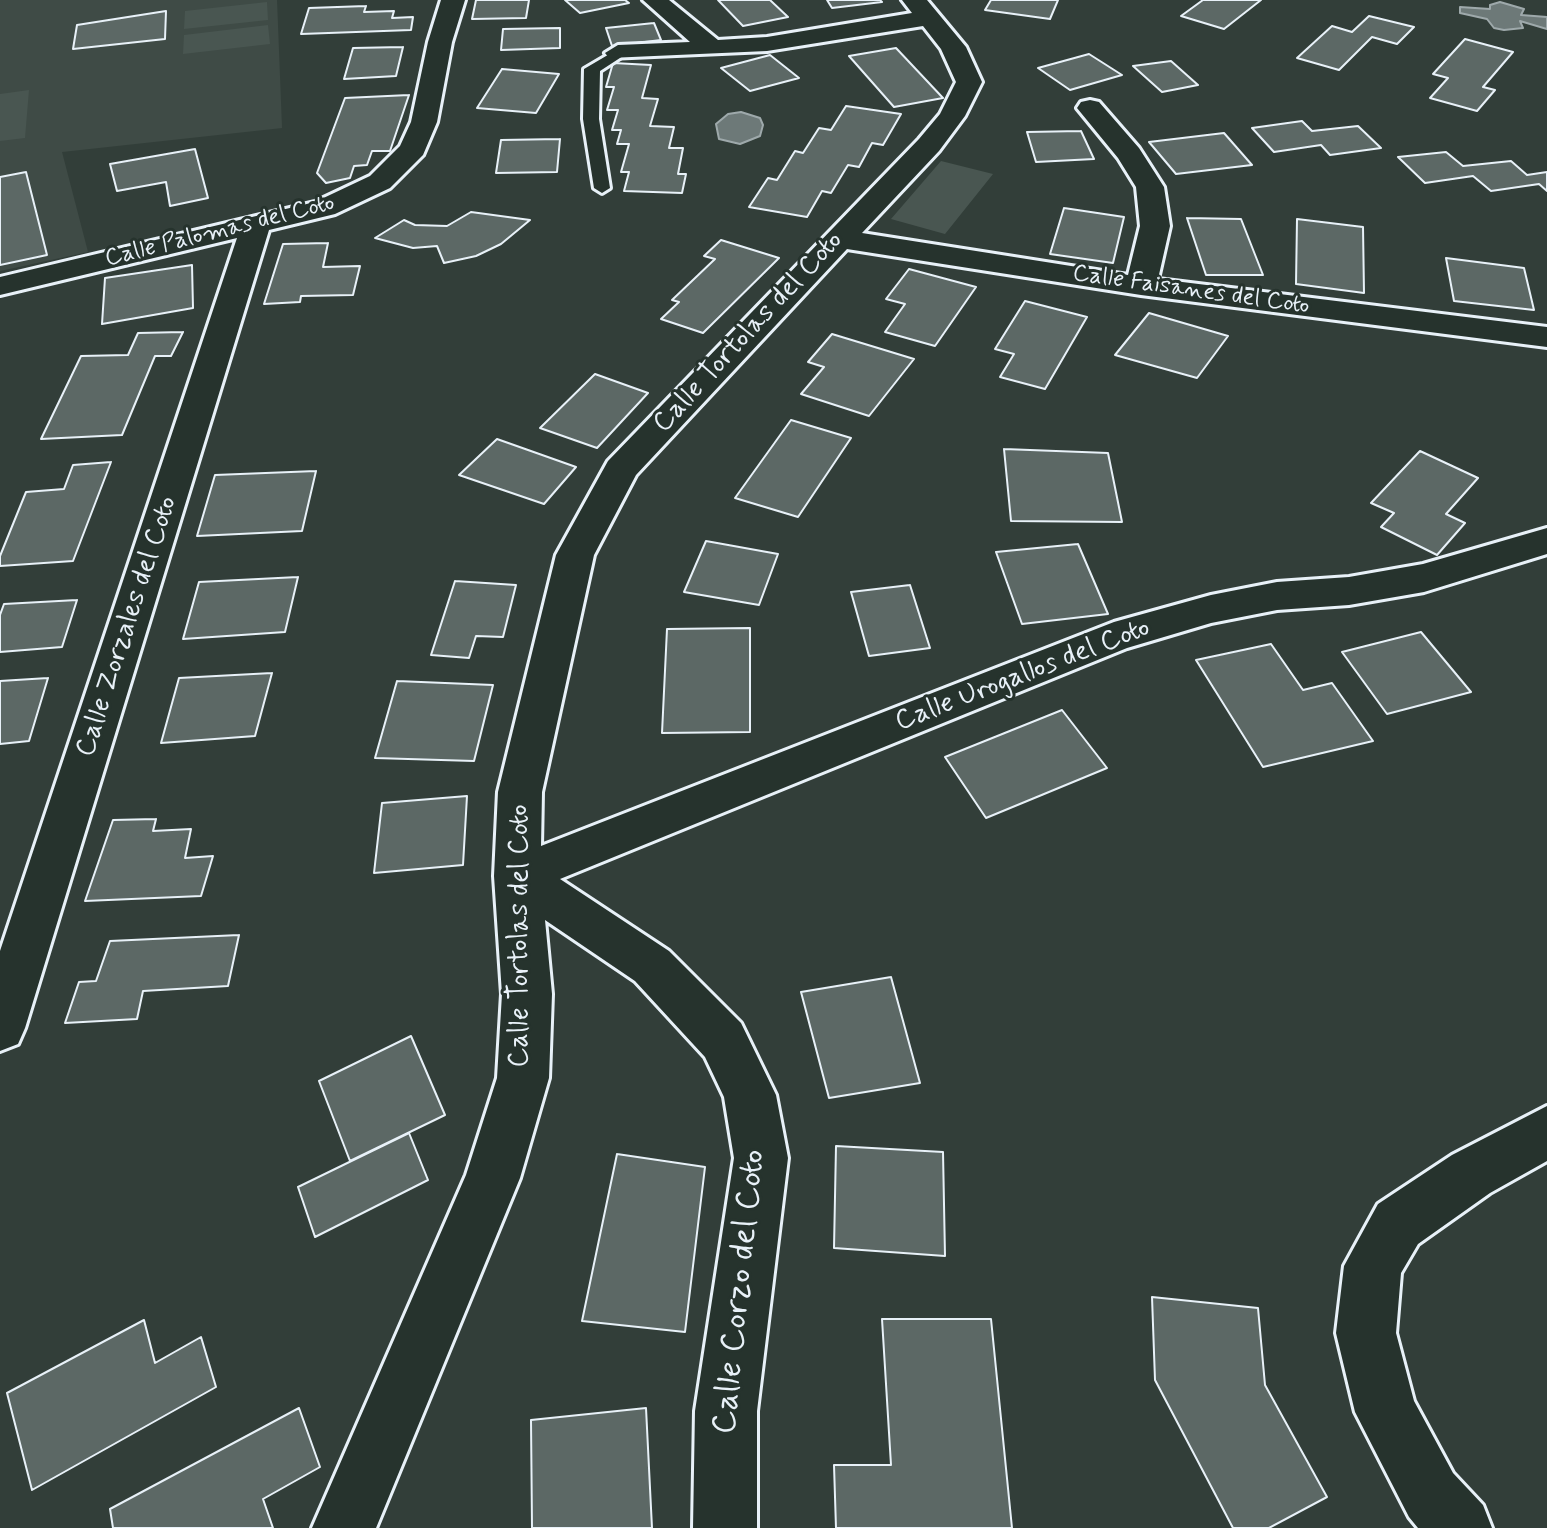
<!DOCTYPE html>
<style>
body{margin:0}
canvas{display:block;background:#323e39}
</style>
<canvas width="1547" height="1528"></canvas>
<script>
const ctx = document.querySelector('canvas').getContext('2d');
ctx.lineJoin = 'round';
function fill(path, color) { ctx.fillStyle = color; ctx.fill(path, 'evenodd'); }
const toPath = rows => new Path2D(rows.map(r => 'M' + r).join(''));
function trace(path, color, width, dash) { ctx.strokeStyle = color; ctx.lineWidth = width; ctx.lineCap = dash ? 'butt' : 'round'; ctx.setLineDash(dash || []); ctx.stroke(path); }
function write(font, color, halo, rows, align = 'center') {
  ctx.font = font + ' Mynerve,sans-serif'; ctx.lineWidth = 6; ctx.setLineDash([]); ctx.textBaseline = 'middle'; ctx.strokeStyle = halo; ctx.fillStyle = color; for (const [text, x, y, turn = 0] of rows) {
    ctx.save(); ctx.translate(x, y); ctx.rotate((+turn || 0) * Math.PI / 180); ctx.textAlign = isNaN(turn) ? turn : align; if (halo) ctx.strokeText(text, 0, 0); ctx.fillText(text, 0, 0); ctx.restore();
  }
}
fill(toPath([
 [0,0,277,0,282,128,62,152,88,252,0,271]
]), '#3f4b46');
fill(toPath([
 [267,2,268,20,184,29,185,11],
 [268,25,270,44,183,54,184,35],
 [29,90,25,138,0,141,0,94],
 [941,161,993,174,945,234,891,219]
]), '#495651');
const water = toPath([
 [1500,2,1524,9,1521,15,1547,17,1547,29,1520,21,1523,28,1504,30,1494,28,1487,19,1460,13,1460,7,1490,9,1490,5,1500,2],
 [741,112,760,118,763,125,760,136,740,144,719,139,716,124,728,114,741,112]
]);
fill(water, '#6d7978');
trace(water, '#9ea9ab', 2);
const building = toPath([
 [476,0,529,0,526,18,472,19,476,0],
 [565,0,625,0,629,3,580,13,565,0],
 [718,0,770,0,788,17,743,26,718,0],
 [827,0,880,0,882,2,832,8,827,0],
 [991,0,1058,0,1050,19,985,10,991,0],
 [1203,0,1261,0,1224,29,1181,16,1203,0],
 [366,6,364,12,394,11,392,18,413,17,411,30,301,34,309,8,366,6],
 [166,11,165,39,73,49,77,25,166,11],
 [1369,16,1414,27,1397,44,1372,37,1339,70,1297,58,1332,26,1352,32,1369,16],
 [654,23,661,40,612,46,606,28,654,23],
 [560,28,560,48,501,50,503,29,560,28],
 [1465,39,1513,52,1483,87,1495,90,1477,111,1430,98,1448,78,1433,74,1465,39],
 [403,47,396,76,344,79,353,48,403,47],
 [896,48,943,98,894,107,849,56,896,48],
 [1089,54,1122,75,1070,90,1038,68,1089,54],
 [770,55,799,78,750,91,721,68,770,55],
 [1171,61,1198,85,1162,92,1133,66,1171,61],
 [613,63,651,65,642,98,658,99,650,126,674,127,669,148,683,148,678,174,686,174,682,193,624,191,629,172,621,172,629,144,617,144,621,130,612,130,618,110,607,110,614,87,606,87,613,63],
 [502,69,559,74,536,113,477,108,502,69],
 [409,95,390,151,372,151,367,165,354,166,350,178,326,183,317,173,345,98,409,95],
 [846,106,901,114,883,145,872,143,859,167,848,165,831,193,822,191,807,217,749,207,768,178,777,180,795,151,803,153,819,128,831,130,846,106],
 [1302,121,1312,131,1358,126,1381,148,1330,155,1321,145,1274,152,1252,128,1302,121],
 [1081,131,1094,159,1036,162,1027,132,1081,131],
 [1224,133,1252,165,1176,174,1149,142,1224,133],
 [560,139,557,172,496,173,501,140,560,139],
 [195,149,208,198,170,206,166,182,117,191,110,164,195,149],
 [1446,152,1463,166,1511,161,1527,175,1547,172,1547,191,1539,184,1491,191,1473,176,1425,183,1398,157,1446,152],
 [26,172,47,255,0,265,0,177,26,172],
 [1064,208,1124,217,1113,263,1050,254,1064,208],
 [471,212,530,220,501,244,476,256,444,263,437,246,413,248,375,238,404,220,415,225,447,226,471,212],
 [1187,218,1241,219,1263,275,1206,275,1187,218],
 [1297,219,1363,227,1364,293,1296,284,1297,219],
 [721,240,779,258,703,333,661,319,679,302,672,300,715,259,704,256,721,240],
 [328,243,323,267,360,266,353,295,301,296,300,302,264,304,283,244,328,243],
 [1446,258,1524,268,1534,310,1454,301,1446,258],
 [192,265,193,308,102,324,105,278,192,265],
 [909,269,976,287,935,346,885,332,905,304,886,299,909,269],
 [1025,301,1087,317,1045,389,1000,377,1014,354,995,349,1025,301],
 [1149,313,1228,336,1197,378,1115,355,1149,313],
 [183,332,171,356,155,356,122,435,41,439,81,356,128,355,138,333,183,332],
 [832,334,914,359,869,416,801,394,824,367,808,362,832,334],
 [595,374,648,393,597,448,540,428,595,374],
 [791,420,851,438,798,517,735,498,791,420],
 [497,439,576,467,544,504,459,475,497,439],
 [1004,449,1108,453,1122,522,1011,521,1004,449],
 [1420,451,1478,478,1446,514,1465,523,1437,555,1381,527,1394,513,1371,503,1420,451],
 [111,462,73,561,0,566,0,556,26,492,64,489,73,465,111,462],
 [316,471,302,531,197,536,215,475,316,471],
 [706,541,778,554,759,605,684,592,706,541],
 [1078,544,1108,614,1022,624,996,552,1078,544],
 [298,577,285,632,183,639,199,582,298,577],
 [455,581,516,585,503,637,476,636,469,658,431,655,455,581],
 [910,585,930,648,869,656,851,592,910,585],
 [77,600,62,647,0,652,0,615,4,604,77,600],
 [750,628,750,732,662,733,667,629,750,628],
 [1421,632,1471,692,1387,714,1342,652,1421,632],
 [1271,644,1303,690,1332,683,1373,741,1263,767,1196,660,1271,644],
 [272,673,255,736,161,743,179,678,272,673],
 [48,678,29,741,0,744,0,681,48,678],
 [397,681,493,685,474,761,375,758,397,681],
 [1062,710,1107,768,986,818,945,757,1062,710],
 [467,796,463,865,374,873,382,803,467,796],
 [156,819,153,831,191,829,185,858,213,856,201,896,85,901,113,820,156,819],
 [239,935,228,986,143,991,137,1019,65,1023,79,982,96,981,110,941,239,935],
 [891,977,920,1083,829,1098,801,992,891,977],
 [411,1036,445,1115,350,1161,319,1081,411,1036],
 [409,1133,428,1180,315,1237,298,1187,409,1133],
 [836,1146,943,1152,945,1256,834,1248,836,1146],
 [617,1154,705,1167,685,1332,582,1321,617,1154],
 [1152,1297,1258,1308,1265,1385,1327,1497,1269,1528,1233,1528,1155,1380,1152,1297],
 [882,1319,991,1319,1012,1528,836,1528,834,1465,891,1465,882,1319],
 [144,1320,155,1363,201,1337,216,1387,32,1490,7,1393,144,1320],
 [299,1408,320,1467,263,1499,273,1528,113,1528,110,1509,299,1408],
 [646,1408,652,1528,532,1528,531,1420,646,1408]
]);
fill(building, '#5c6865');
trace(building, '#e8f1f8', 2);
const lane = toPath([
 [618,49,625,53,623,56,600,71,599,119,610,188,602,193,594,188,583,119,584,69,618,49]
]);
const street = toPath([
 [441,0,465,0,452,42,437,122,423,155,390,188,335,214,269,230,25,1028,18,1044,0,1051,0,951,237,238,0,295,0,277,315,202,370,176,400,146,411,122,428,42,441,0],
 [643,0,669,0,718,40,767,37,912,13,902,0,927,0,966,47,982,82,965,116,939,151,862,233,1128,275,1140,226,1136,187,1118,158,1077,108,1081,102,1090,100,1099,102,1139,148,1164,187,1170,226,1158,279,1547,327,1547,347,1141,295,847,249,636,475,594,555,542,792,541,846,1114,622,1211,595,1277,582,1349,577,1423,564,1547,528,1547,554,1424,592,1349,605,1277,610,1211,623,1127,648,560,879,669,951,741,1023,776,1095,788,1158,757,1411,757,1528,693,1528,695,1411,734,1158,724,1097,705,1057,635,981,545,920,552,994,549,1078,520,1178,376,1528,312,1528,466,1175,497,1078,502,994,494,876,498,792,556,555,608,461,919,139,940,114,956,82,941,49,923,26,767,51,609,58,605,53,618,45,690,42,643,0],
 [1547,1106,1547,1161,1490,1193,1418,1244,1401,1273,1396,1333,1414,1401,1453,1473,1483,1505,1492,1528,1418,1528,1409,1517,1355,1412,1336,1333,1344,1266,1378,1204,1452,1155,1547,1106]
]);
trace(lane, '#e8f1f8', 6);
trace(street, '#e8f1f8', 6);
fill(lane, '#26332d');
fill(street, '#26332d');
write('24px', '#e8f1f8', '#26332d', [
 ["Calle Palomas del Coto",220,232,-14],
 ["Calle Faisanes del Coto",1191,291,8]
]);
write('28px', '#e8f1f8', '#26332d', [
 ["Calle Tortolas del Coto",749,333,-47],
 ["Calle Zorzales del Coto",128,627,-72],
 ["Calle Urogallos del Coto",1023,676,-21],
 ["Calle Tortolas del Coto",521,936,-90]
]);
write('34px', '#e8f1f8', '#26332d', [
 ["Calle Corzo del Coto",741,1292,-84]
]);
</script>
